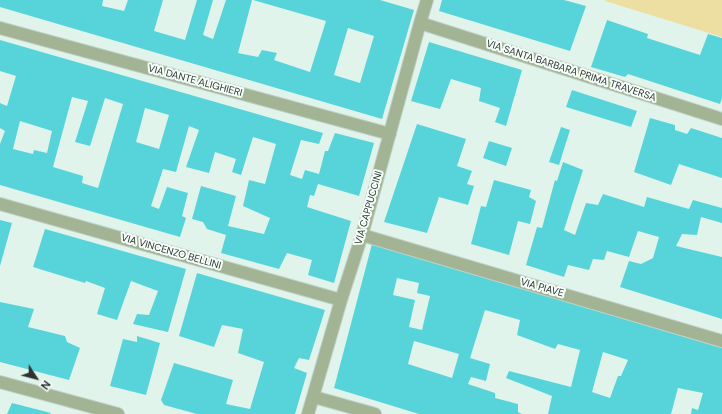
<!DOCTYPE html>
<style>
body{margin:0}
#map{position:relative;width:722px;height:414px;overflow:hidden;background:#e1f4eb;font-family:"DM Sans",sans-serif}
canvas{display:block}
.north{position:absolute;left:16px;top:358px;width:40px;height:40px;-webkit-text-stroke:3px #f6fefa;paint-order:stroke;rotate:126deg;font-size:11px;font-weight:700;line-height:16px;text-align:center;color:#2b322f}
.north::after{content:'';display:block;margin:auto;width:14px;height:18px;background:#2b322f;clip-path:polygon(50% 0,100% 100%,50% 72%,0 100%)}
</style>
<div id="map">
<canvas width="722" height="414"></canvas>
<div class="north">N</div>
</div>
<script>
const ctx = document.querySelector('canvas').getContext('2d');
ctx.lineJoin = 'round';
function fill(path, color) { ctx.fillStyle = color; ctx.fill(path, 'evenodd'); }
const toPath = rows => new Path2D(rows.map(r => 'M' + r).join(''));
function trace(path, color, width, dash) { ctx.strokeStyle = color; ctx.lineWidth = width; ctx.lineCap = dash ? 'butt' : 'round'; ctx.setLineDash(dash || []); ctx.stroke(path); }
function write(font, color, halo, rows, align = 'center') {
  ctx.font = font + ' "DM Sans",sans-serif'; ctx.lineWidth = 4; ctx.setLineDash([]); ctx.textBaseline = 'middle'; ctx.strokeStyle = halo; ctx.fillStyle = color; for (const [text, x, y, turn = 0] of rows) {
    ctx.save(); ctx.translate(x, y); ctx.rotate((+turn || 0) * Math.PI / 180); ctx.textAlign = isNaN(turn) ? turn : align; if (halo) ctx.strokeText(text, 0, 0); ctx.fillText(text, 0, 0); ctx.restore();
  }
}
fill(toPath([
 [605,0,722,0,722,37,605,1]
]), '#ecdfa1');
fill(toPath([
 [0,0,103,0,102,6,124,11,128,0,163,0,154,31,185,40,197,0,213,0,203,35,213,39,226,0,252,0,238,53,258,57,262,50,277,53,274,60,310,72,326,21,253,0,380,0,414,10,382,119,0,7],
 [348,28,374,36,360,83,334,75],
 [442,0,564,0,586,6,570,51,439,11],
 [607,20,648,34,647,38,700,55,708,34,722,38,722,98,720,104,628,74,625,77,591,67],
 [0,40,323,133,319,144,301,140,290,175,302,179,305,170,319,174,325,151,328,151,335,133,374,143,359,196,318,184,314,196,310,195,307,207,351,221,334,283,308,275,312,260,287,253,279,269,221,253,226,235,207,229,203,222,192,219,201,186,236,196,228,226,264,234,270,218,243,206,249,180,265,184,276,144,253,137,241,175,232,172,236,159,215,152,209,173,186,167,199,130,189,126,176,172,163,169,151,206,159,209,167,187,188,193,182,216,186,218,180,237,0,185,0,144,5,131,0,128,0,103,7,106,16,76,0,71],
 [72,97,88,101,75,142,90,146,105,98,123,104,98,188,82,183,83,176,53,167],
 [145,108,169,115,159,149,136,142],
 [20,121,52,131,47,153,34,150,33,154,13,149],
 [429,42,522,70,506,126,495,122,500,108,479,101,481,88,451,79,440,109,411,101],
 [572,90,637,111,631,127,566,107],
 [650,118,675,125,675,130,687,134,691,128,722,138,722,178,679,164,671,185,634,172],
 [417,124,466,139,457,166,472,171,467,184,474,186,468,205,439,197,427,233,384,222],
 [561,127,570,130,559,165,549,162],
 [489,141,512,148,506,166,483,158],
 [563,162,583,170,564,230,575,235,586,203,598,205,603,194,644,207,647,197,689,209,693,200,722,208,722,223,701,217,697,235,682,234,676,246,722,257,722,319,620,287,629,261,641,264,653,258,659,237,638,231,629,257,607,251,604,260,593,259,589,270,568,265,564,277,526,265,537,227,542,228,555,180,557,181],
 [494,180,531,190,529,197,536,201,530,224,518,221,509,255,471,244,481,206,486,207],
 [0,220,12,223,0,266],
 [45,229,186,269,168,332,133,324,137,314,149,315,158,291,131,281,117,320,97,314,105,288,86,281,85,283,33,267],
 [372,244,722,348,722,414,691,414,692,408,698,410,703,393,678,388,671,414,548,414,552,396,506,378,509,371,571,387,580,350,558,344,555,349,517,335,520,320,485,310,470,358,490,364,486,381,471,377,468,384,495,393,495,398,518,404,518,412,522,414,419,414,334,388],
 [397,278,419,283,417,293,430,296,422,330,409,327,415,300,393,295],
 [414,341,459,354,452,378,408,364],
 [603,352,628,360,621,376,618,376,610,398,592,392],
 [197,273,325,310,309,360,299,358,294,368,307,373,295,414,197,414,164,405,161,400,174,363,233,380,226,404,250,409,264,362,238,353,243,329,222,325,214,347,179,336],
 [0,302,34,309,28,327,65,336,67,342,80,348,69,380,0,362],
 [137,336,160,343,146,395,110,386,123,339,137,342],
 [12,403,51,413,50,414,7,414]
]), '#57d4d9');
const minor = toPath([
 [420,23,722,119],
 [0,28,390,134],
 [0,204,341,300],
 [362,235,722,341],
 [0,382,118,414],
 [314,397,375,414],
 [308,414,341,300,362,235,420,23,427,0]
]);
trace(minor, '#c0d1c9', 14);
trace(minor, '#a2b493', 12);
write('10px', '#2b322f', '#f6fefa', [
 ["VIA SANTA BARBARA PRIMA TRAVERSA",571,71,18],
 ["VIA DANTE ALIGHIERI",195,81,15],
 ["VIA CAPPUCCINI",369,208,-74],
 ["VIA VINCENZO BELLINI",171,252,16],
 ["VIA PIAVE",542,288,16]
]);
</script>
